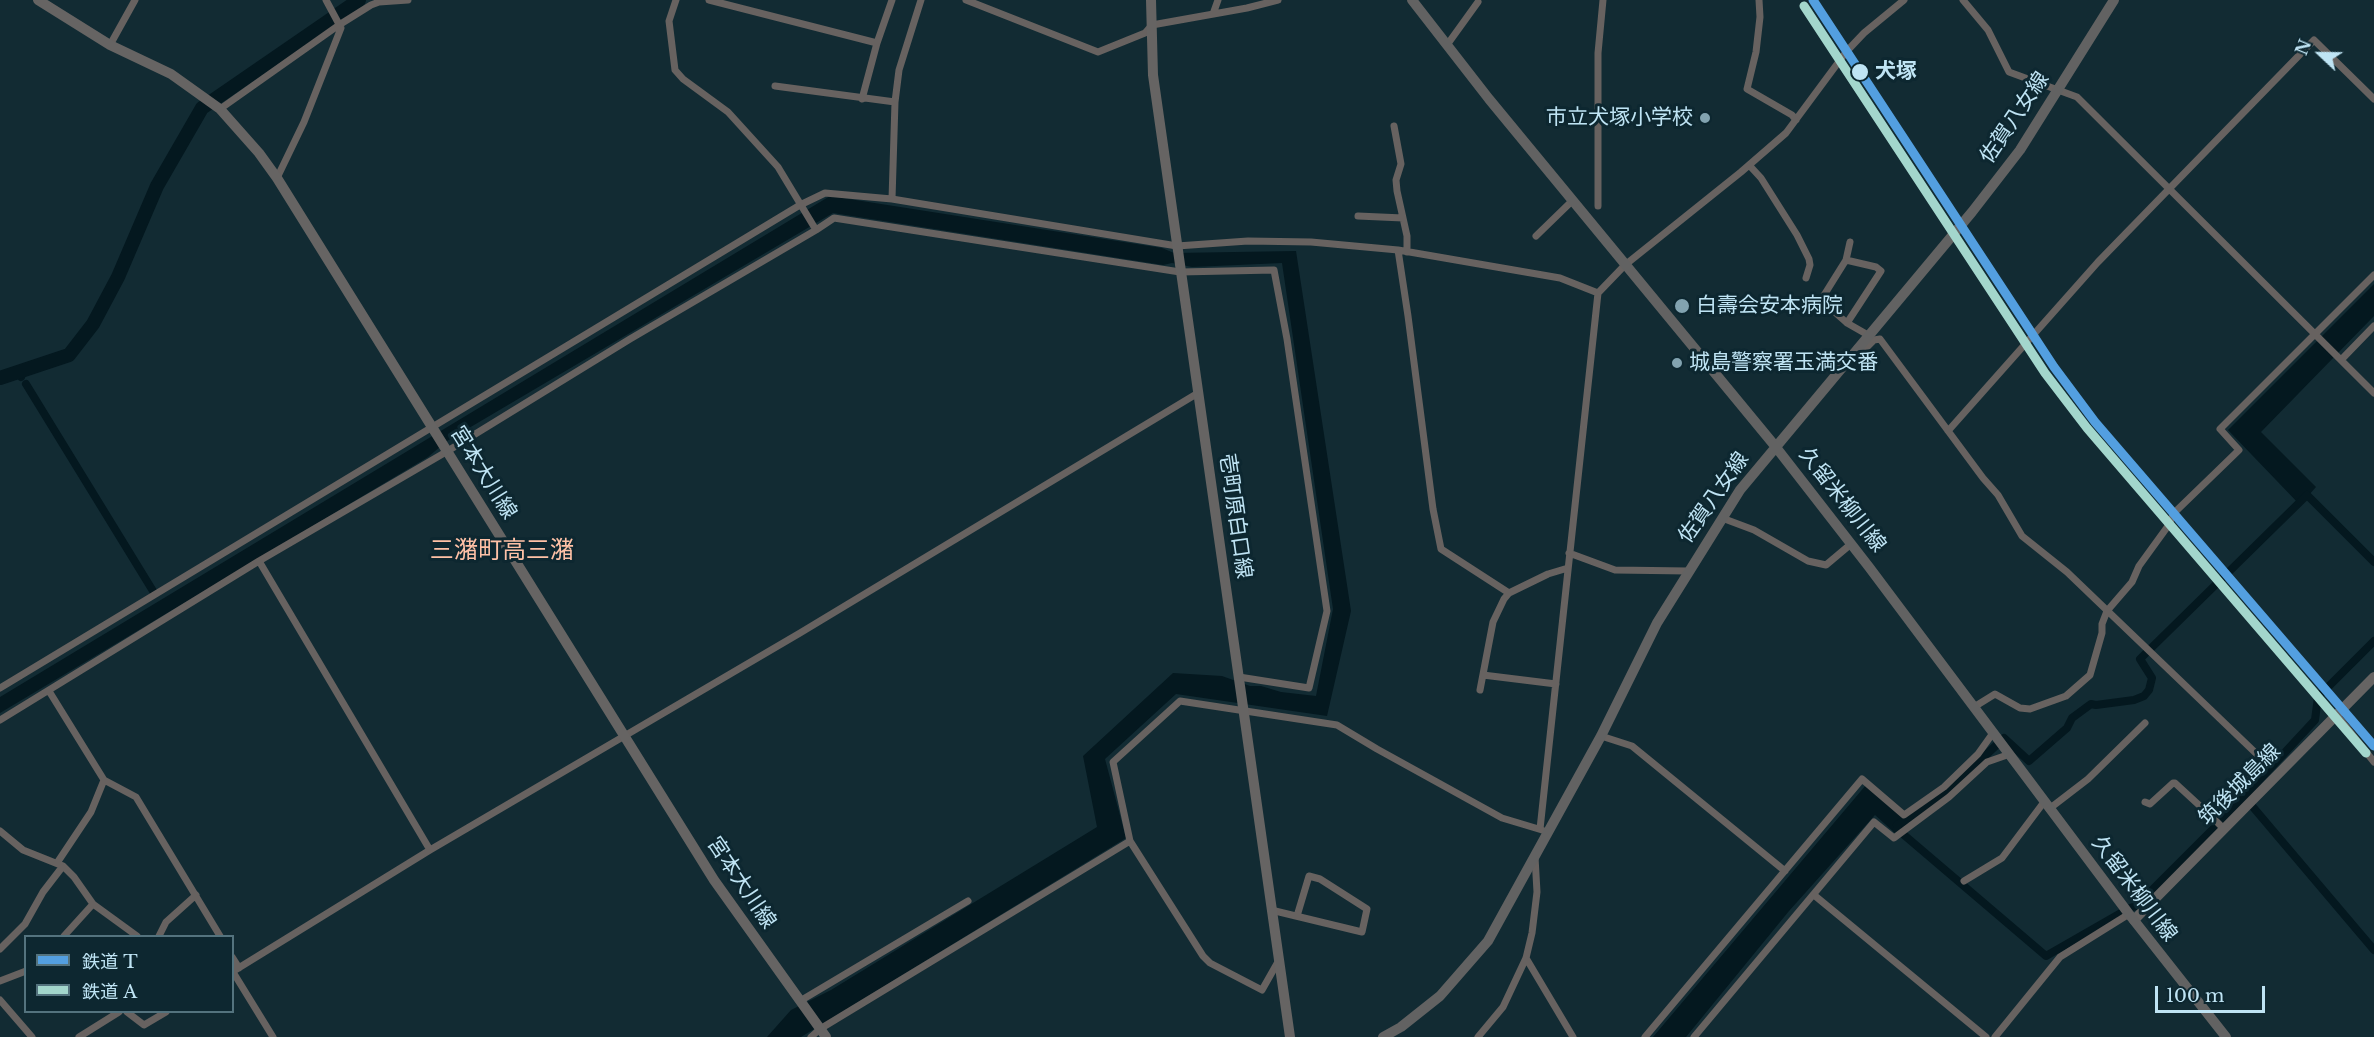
<!DOCTYPE html>
<meta charset="utf-8">
<style>
body{margin:0}
#map{position:relative;width:2374px;height:1037px;overflow:hidden;background:#122b33;font-family:"Libre Baskerville","Noto Sans JP",serif}
canvas{display:block}
.legend{position:absolute;left:24px;top:935px;width:210px;height:78px;box-sizing:border-box;background:#0d2730;border:2px solid #54737e;margin:0;padding:8px 10px;list-style:none;font-size:18px;color:#bfe4f4}
.legend li{display:flex;align-items:center;gap:12px;height:30px}
.legend b{width:30px;border:2px solid #54737e}
.north{position:absolute;left:2290px;top:24px;width:60px;height:60px;-webkit-text-stroke:4px #0d2730;paint-order:stroke;rotate:292deg;font-size:16px;font-weight:700;line-height:24px;text-align:center;color:#bfe4f4}
.north::after{content:'';display:block;margin:auto;width:21px;height:27px;background:#bfe4f4;clip-path:polygon(50% 0,100% 100%,50% 72%,0 100%)}
.scale{position:absolute;left:2155px;top:986px;width:110px;height:27px;box-sizing:border-box;border:3px solid #bfe4f4;border-top:0;padding-left:8px;font-size:18px;line-height:21px;white-space:nowrap;color:#bfe4f4;-webkit-text-stroke:4px #0d2730;paint-order:stroke}
</style>
<div id="map">
<canvas width="2374" height="1037"></canvas>
<ul class="legend">
<li><b style="height:8px;background:#539fe0"></b>鉄道 T</li>
<li><b style="height:8px;background:#a3d6cc"></b>鉄道 A</li>
</ul>
<div class="north">N</div>
<div class="scale">100 m</div>
</div>
<script>
const ctx = document.querySelector('canvas').getContext('2d');
ctx.lineJoin = 'round';
function fill(path, color) { ctx.fillStyle = color; ctx.fill(path, 'evenodd'); }
const toPath = rows => new Path2D(rows.map(r => 'M' + r).join(''));
function trace(path, color, width, dash) { ctx.strokeStyle = color; ctx.lineWidth = width; ctx.lineCap = dash ? 'butt' : 'round'; ctx.setLineDash(dash || []); ctx.stroke(path); }
function write(font, color, halo, rows, align = 'center') {
  ctx.font = font + ' "Libre Baskerville","Noto Sans JP",serif'; ctx.lineWidth = 6; ctx.setLineDash([]); ctx.textBaseline = 'middle'; ctx.strokeStyle = halo; ctx.fillStyle = color; for (const [text, x, y, turn = 0] of rows) {
    ctx.save(); ctx.translate(x, y); ctx.rotate((+turn || 0) * Math.PI / 180); ctx.textAlign = isNaN(turn) ? turn : align; if (halo) ctx.strokeText(text, 0, 0); ctx.fillText(text, 0, 0); ctx.restore();
  }
}
fill(toPath([
 [830,196,1162,248,1174,253,1296,251,1351,611,1327,716,1176,694,1105,759,1126,838,801,1037,767,1037,791,1010,831,990,1097,827,1083,756,1173,673,1222,676,1250,686,1261,686,1281,692,1316,696,1333,609,1282,263,1192,267,1172,263,1163,265,833,213,447,441,428,457,0,713,0,697],
 [2374,284,2374,316,2261,432,2316,487,2300,505,2228,430],
 [1866,785,1909,824,1896,834,1875,815,1789,911,1686,1037,1653,1037]
]), '#04181f');
trace(toPath([
 [18,372,21,377],
 [26,384,153,591],
 [2307,495,2374,562],
 [2247,800,2374,950],
 [1897,825,1937,801,2004,738,2029,761,2067,728,2072,718,2091,704,2096,705,2134,700,2144,696,2149,690,2152,678,2140,659,2306,496],
 [1897,829,2046,956,2121,913],
 [2130,908,2136,906,2225,817,2315,720,2318,697,2374,641]
]), '#04181f', 8);
trace(toPath([
 [0,378,69,355,93,324,118,277,157,186,202,108,359,0]
]), '#04181f', 14);
trace(toPath([
 [676,0,669,21,675,70,683,79,728,112,778,167,816,230],
 [709,0,877,43],
 [966,0,1098,52,1145,33,1152,25,1247,8,1278,0],
 [1759,0,1760,17,1756,52,1747,89,1792,115,1796,120],
 [1963,0,1988,30,2009,72,2077,97,2374,393],
 [1213,14,1218,0],
 [110,45,135,0],
 [1447,45,1478,2],
 [775,86,895,102],
 [862,99,877,43,892,0],
 [220,109,339,25,371,5,379,2,408,0],
 [1394,126,1401,164,1396,180,1397,191,1407,236,1407,252],
 [1749,165,1761,178,1797,235,1809,259,1810,265,1806,278],
 [277,178,304,122,341,28,326,0],
 [892,199,895,102,899,70,921,0],
 [1598,206,1598,53,1603,0],
 [1358,216,1403,218],
 [1536,236,1572,201],
 [1398,250,1408,316,1433,509,1441,549,1509,593],
 [1846,260,1850,242],
 [1847,323,1881,271,1876,267,1846,260,1821,300,1847,323,1868,335],
 [1857,348,1863,351,1874,340,1880,339,1983,478,1998,495,2022,536,2067,572,2264,761,2264,765,2215,814,2213,818,2224,829],
 [2341,360,2374,326],
 [1948,431,2098,262,2314,40,2374,99],
 [1722,518,1754,530,1808,561,1826,565,1851,544],
 [1569,553,1615,570,1688,571],
 [259,561,430,850],
 [1483,675,1556,684],
 [0,688,800,205,825,193,892,199,1177,246,1248,241,1311,242,1398,250,1560,278,1598,293],
 [1480,690,1493,622,1504,599,1509,593,1548,574,1568,568],
 [49,691,104,780,136,797,220,936],
 [1974,707,1995,694,2020,708,2030,709,2066,696,2090,675,2102,633,2102,624,2107,611,2132,582,2139,566,2168,526,2174,513,2239,450,2220,429,2374,275],
 [2336,714,2374,762],
 [0,720,259,561,446,452,630,339,816,230,834,218,1180,272,1274,270,1287,339,1327,611,1309,688,1239,677],
 [1601,736,1632,746,1785,871],
 [2145,802,2150,804,2173,783,2175,783,2213,818],
 [2049,809,2088,779,2145,723],
 [1540,829,1598,293,1625,265,1741,172,1786,133,1846,52,1864,33,1904,0],
 [0,831,23,850,63,866,74,877,93,904,137,936],
 [57,863,91,812,104,780],
 [1964,881,2002,858,2044,802],
 [1814,895,1986,1037],
 [1271,910,1362,932,1367,909,1320,879,1309,876,1297,916],
 [64,936,93,904],
 [159,936,166,922,196,895],
 [0,949,25,924,43,892,63,866],
 [232,957,239,968],
 [1526,958,1573,1037],
 [1279,960,1262,990,1210,963,1203,956,1130,841,1113,762,1180,701,1337,725,1377,749,1502,818,1542,830],
 [232,972,430,850,800,633,1198,393],
 [233,972,273,1037],
 [0,981,26,971],
 [0,1000,32,1037],
 [800,1001,968,901],
 [127,1012,144,1025,166,1012],
 [79,1037,119,1012],
 [811,1037,820,1029,1130,841],
 [1478,1037,1503,1007,1526,958,1532,933,1537,892,1535,857],
 [1645,1037,1862,779,1904,815,1944,787,1978,754,1993,733],
 [1694,1037,1874,822,1894,838,1949,797,1987,762,2010,754],
 [1995,1037,2060,957,2129,914]
]), '#676260', 7);
trace(toPath([
 [38,0,110,45,171,74,220,109,259,153,277,178,714,880,826,1037],
 [1151,0,1153,75,1290,1037],
 [2134,920,2374,677]
]), '#666463', 10);
trace(toPath([
 [1412,0,1489,99,1775,446,1869,567,2129,914,2226,1037],
 [1383,1037,1401,1027,1440,996,1488,941,1601,736,1657,623,1740,490,1972,212,2020,150,2114,0]
]), '#626262', 10);
trace(toPath([
 [1813,0,2054,367,2095,422,2374,746]
]), '#539fe0', 9);
trace(toPath([
 [1804,6,2045,373,2087,428,2366,753]
]), '#a3d6cc', 9);
for (const [x, y, r, color] of [
 [1860,72,9,"#bfe4f4"],
 [1705,118,6,"#82a3b0"],
 [1682,306,8,"#82a3b0"],
 [1677,363,6,"#82a3b0"]
]) { const dot = new Path2D(); dot.arc(x, y, r, 0, 2 * Math.PI); ctx.fillStyle = color; ctx.fill(dot); trace(dot, '#0d2730', 2); }
write('bold 21px', '#bfe4f4', '#0d2730', [
 ["犬塚",1875,72]
], 'left');
write('21px', '#bfe4f4', '#0d2730', [
 ["市立犬塚小学校",1693,118,"right"],
 ["白壽会安本病院",1696,306],
 ["城島警察署玉満交番",1689,363]
], 'left');
write('21px', '#bfe4f4', '#0d2730', [
 ["佐賀八女線",2015,118,-56],
 ["宮本大川線",483,473,58],
 ["佐賀八女線",1714,498,-55],
 ["久留米柳川線",1842,500,52],
 ["壱町原白口線",1235,516,82],
 ["筑後城島線",2240,785,-45],
 ["宮本大川線",741,883,56],
 ["久留米柳川線",2134,889,53]
]);
write('24px', '#fec1a6', '#0d2730', [
 ["三潴町高三潴",502,551]
]);
</script>
